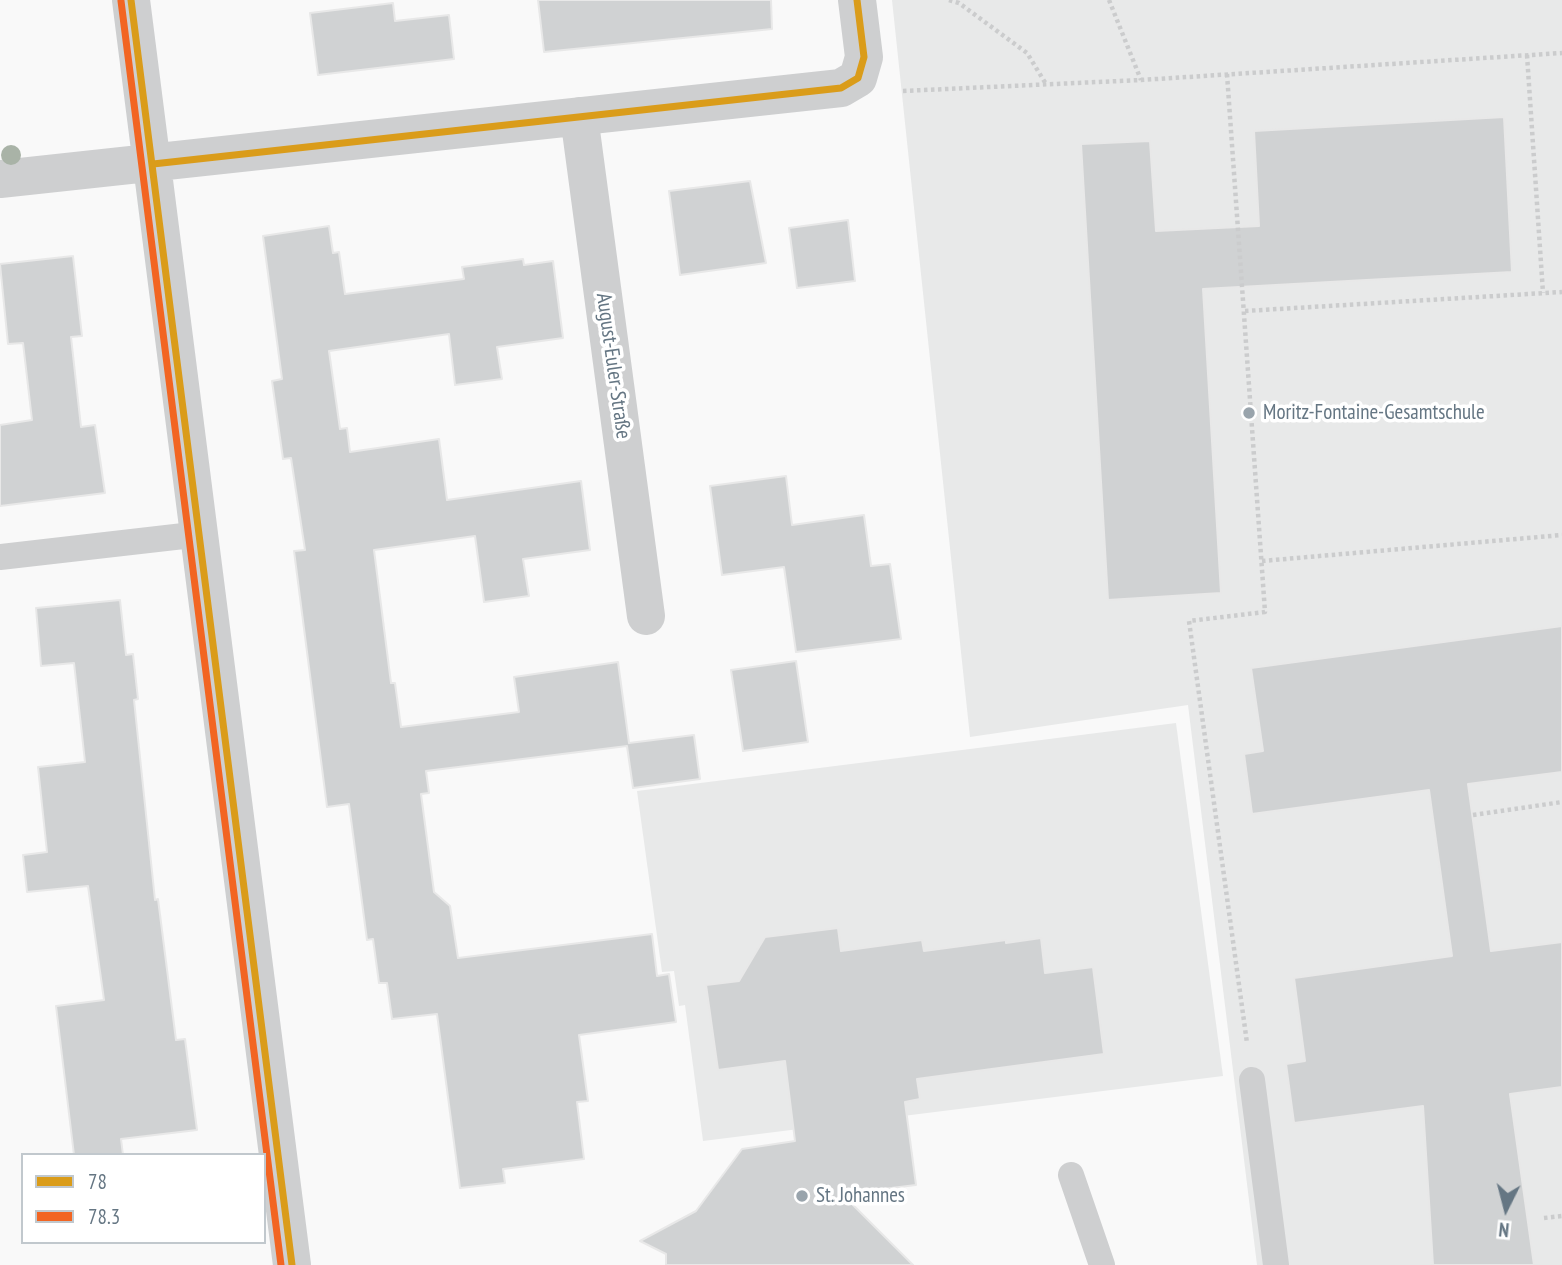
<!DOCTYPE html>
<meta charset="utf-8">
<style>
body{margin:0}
#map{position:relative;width:1562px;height:1265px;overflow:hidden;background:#f9f9f9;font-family:"PT Sans Narrow",sans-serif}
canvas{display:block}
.legend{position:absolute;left:21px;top:1153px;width:245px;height:91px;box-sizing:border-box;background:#fff;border:2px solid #c1c8cd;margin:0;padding:9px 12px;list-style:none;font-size:21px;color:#657683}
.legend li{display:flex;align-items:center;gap:14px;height:35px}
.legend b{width:35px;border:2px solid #c1c8cd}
.north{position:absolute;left:1471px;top:1174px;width:70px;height:70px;-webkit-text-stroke:5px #fff;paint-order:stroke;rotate:186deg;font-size:19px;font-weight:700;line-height:28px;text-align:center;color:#657683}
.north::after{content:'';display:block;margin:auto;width:24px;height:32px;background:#657683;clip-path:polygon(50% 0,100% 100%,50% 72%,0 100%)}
</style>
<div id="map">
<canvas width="1562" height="1265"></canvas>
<ul class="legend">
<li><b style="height:9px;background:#da9c1a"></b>78</li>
<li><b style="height:9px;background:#f26522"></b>78.3</li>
</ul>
<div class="north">N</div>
</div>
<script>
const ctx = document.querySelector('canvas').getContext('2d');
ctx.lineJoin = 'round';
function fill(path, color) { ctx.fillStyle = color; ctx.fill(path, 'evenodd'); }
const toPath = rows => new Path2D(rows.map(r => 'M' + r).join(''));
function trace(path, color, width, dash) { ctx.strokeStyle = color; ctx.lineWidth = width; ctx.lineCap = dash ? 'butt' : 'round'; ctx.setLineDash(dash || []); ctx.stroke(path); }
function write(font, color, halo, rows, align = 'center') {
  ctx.font = font + ' "PT Sans Narrow",sans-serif'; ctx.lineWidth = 7; ctx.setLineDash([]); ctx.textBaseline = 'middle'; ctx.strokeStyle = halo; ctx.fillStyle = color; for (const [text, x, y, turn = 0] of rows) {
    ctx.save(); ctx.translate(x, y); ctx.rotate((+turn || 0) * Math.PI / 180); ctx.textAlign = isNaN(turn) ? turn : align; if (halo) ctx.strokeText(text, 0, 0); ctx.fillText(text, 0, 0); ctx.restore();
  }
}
fill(toPath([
 [892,0,1562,0,1562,1265,1257,1265,1188,705,970,737],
 [1176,723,1223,1076,703,1141,685,1005,679,1006,674,971,662,972,637,791]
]), '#e8e9e9');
const building = toPath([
 [538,0,771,0,772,29,544,52,538,0],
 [393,3,395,21,449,15,454,59,318,75,310,13,393,3],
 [1504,117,1512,272,1203,289,1221,593,1108,600,1081,144,1150,141,1156,231,1259,226,1254,131,1504,117],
 [750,181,766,263,680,275,669,191,750,181],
 [848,220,855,281,797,288,789,228,848,220],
 [329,226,333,253,339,252,345,294,464,279,462,267,523,259,524,265,553,261,563,338,497,347,502,379,455,385,449,334,329,351,340,429,347,428,350,452,439,439,447,500,581,481,590,550,523,559,529,596,484,602,475,536,374,550,391,683,395,683,401,727,519,712,514,677,618,662,629,743,694,735,700,779,633,788,627,746,426,771,429,793,421,794,434,892,450,906,458,958,652,934,657,976,669,974,676,1022,579,1035,588,1101,577,1102,584,1159,503,1169,505,1183,460,1188,437,1014,392,1019,387,983,379,983,373,939,367,940,349,804,327,807,294,551,305,550,291,458,283,459,272,381,282,379,263,236,329,226],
 [73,256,82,336,71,337,81,427,95,425,105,493,0,506,0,425,32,420,23,343,8,344,0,264,73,256],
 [786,476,792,525,864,515,871,566,890,564,901,639,796,652,784,567,722,575,710,486,786,476],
 [120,600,126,655,133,654,138,699,134,700,155,900,158,899,176,1040,185,1039,197,1130,121,1139,123,1155,74,1155,56,1006,104,1000,88,886,27,892,23,855,47,852,38,767,85,762,74,663,41,666,36,608,120,600],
 [1562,626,1562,772,1468,784,1491,951,1562,942,1562,1087,1510,1094,1534,1265,1433,1265,1423,1106,1294,1123,1286,1064,1305,1061,1294,978,1452,956,1429,790,1252,814,1244,754,1263,751,1251,668,1562,626],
 [796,661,808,742,743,751,731,670,796,661],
 [838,928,841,951,922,940,924,951,1006,940,1006,943,1041,938,1045,973,1093,967,1104,1054,917,1079,920,1099,905,1102,916,1185,842,1194,913,1265,666,1265,666,1254,640,1241,696,1211,742,1149,795,1141,785,1061,718,1070,706,985,739,981,765,937,838,928]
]);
fill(building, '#d0d2d3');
trace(building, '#e8e8e8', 2);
trace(toPath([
 [949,0,959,3,1027,53,1046,84],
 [1109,0,1141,80],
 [1527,55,1543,293],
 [1227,74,1265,612,1189,621,1247,1043],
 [903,91,1141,80,1562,53],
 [1245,311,1562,292],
 [1262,561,1562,535],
 [1473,815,1562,802],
 [1544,1218,1562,1216]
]), '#cbcccd', 4.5, [3.5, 3.5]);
trace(toPath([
 [0,557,201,534],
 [1252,1080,1276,1265],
 [1071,1175,1102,1265]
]), '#cecfd0', 26);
trace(toPath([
 [131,0,292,1265],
 [579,116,646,616],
 [0,179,841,88,858,78,864,57,857,0]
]), '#cecfd0', 38);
trace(toPath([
 [131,0,292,1265],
 [153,164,841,88,858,78,864,57,857,0]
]), '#da9c1a', 7);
trace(toPath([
 [121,1,281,1265]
]), '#f26522', 7);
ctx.fillStyle = '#a9b3a7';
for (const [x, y] of [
 [11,155]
]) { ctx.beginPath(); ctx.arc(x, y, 10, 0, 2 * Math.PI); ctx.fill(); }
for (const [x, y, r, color] of [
 [1249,413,7,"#99a4ac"],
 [802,1196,7,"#99a4ac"]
]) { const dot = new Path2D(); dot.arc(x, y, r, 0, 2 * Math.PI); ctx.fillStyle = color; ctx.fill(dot); trace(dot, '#fff', 2.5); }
write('21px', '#657683', '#fff', [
 ["August-Euler-Straße",613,366,82]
]);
write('21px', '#657683', '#fff', [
 ["Moritz-Fontaine-Gesamtschule",1263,413],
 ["St. Johannes",816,1196]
], 'left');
</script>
